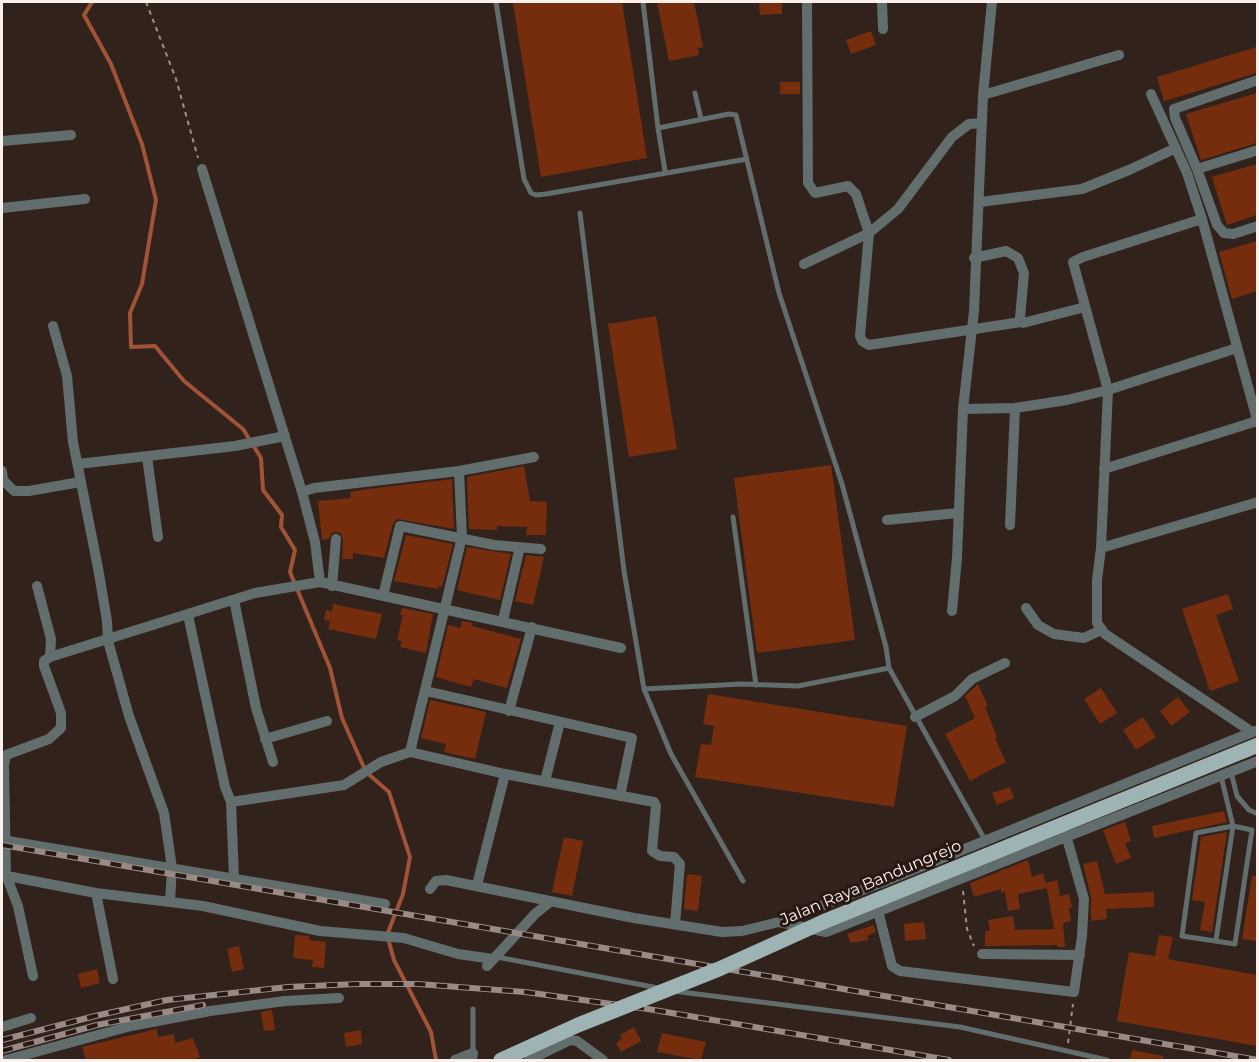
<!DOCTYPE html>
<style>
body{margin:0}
#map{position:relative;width:1259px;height:1062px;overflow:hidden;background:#32221c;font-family:Montserrat,sans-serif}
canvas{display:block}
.frame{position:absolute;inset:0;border:3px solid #fcf0ec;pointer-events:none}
</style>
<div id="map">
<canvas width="1259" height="1062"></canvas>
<div class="frame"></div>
</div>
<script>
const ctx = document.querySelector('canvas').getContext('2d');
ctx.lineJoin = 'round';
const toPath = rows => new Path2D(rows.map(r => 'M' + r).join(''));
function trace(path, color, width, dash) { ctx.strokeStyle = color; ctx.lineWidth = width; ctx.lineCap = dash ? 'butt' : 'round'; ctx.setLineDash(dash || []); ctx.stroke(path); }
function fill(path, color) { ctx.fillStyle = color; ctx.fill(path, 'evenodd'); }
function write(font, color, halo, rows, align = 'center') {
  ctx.font = font + ' Montserrat,sans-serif'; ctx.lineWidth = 6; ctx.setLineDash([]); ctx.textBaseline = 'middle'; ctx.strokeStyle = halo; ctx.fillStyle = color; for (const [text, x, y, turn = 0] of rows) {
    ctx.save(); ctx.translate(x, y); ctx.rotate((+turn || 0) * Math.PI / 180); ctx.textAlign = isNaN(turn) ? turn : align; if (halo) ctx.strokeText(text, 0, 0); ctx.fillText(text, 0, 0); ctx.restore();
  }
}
trace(toPath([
 [92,2,84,15,111,64,142,144,156,200,142,284,130,313,131,347,155,346,184,381,243,429,261,458,263,490,282,515,281,527,295,550,290,572,330,668,342,718,366,772,389,792,410,857,403,894,387,935,394,960,431,1032,436,1060]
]), '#a05336', 4);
fill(toPath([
 [519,2,622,2,647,158,541,177,513,3],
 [657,2,694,2,703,47,698,48,699,55,669,61],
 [782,2,782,14,760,15,759,3],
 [871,31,876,45,851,54,846,40],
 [1257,47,1257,73,1164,101,1157,77],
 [780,82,800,82,800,94,780,94],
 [1257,93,1257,143,1201,160,1186,114],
 [1257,164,1257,215,1227,225,1212,177],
 [1257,241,1257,291,1232,299,1219,252],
 [656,316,677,449,629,457,608,324],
 [831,465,855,640,757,653,734,478],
 [524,466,530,501,547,502,546,535,526,535,527,527,497,526,497,530,469,529,467,477],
 [452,479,454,529,397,519,393,524,384,558,353,553,353,559,342,559,343,540,341,533,333,532,328,539,322,540,318,501,351,498,350,492,368,489],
 [406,535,453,544,442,587,439,586,438,589,394,581],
 [467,547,511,554,500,600,457,590],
 [526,555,544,557,533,605,515,601],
 [1228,594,1233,609,1216,615,1239,681,1210,691,1182,609],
 [333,604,382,614,376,639,328,629,330,621,324,620,326,610,332,611],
 [402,608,433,614,426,653,400,647,402,641,397,640,403,615,400,615],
 [462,621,473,623,472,626,521,639,507,688,474,679,471,687,436,677,448,625,460,628],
 [978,684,988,706,985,707,997,737,995,738,1006,762,970,781,945,734,975,718,965,696],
 [1101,688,1117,713,1100,724,1084,699],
 [708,694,907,726,894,807,695,777,701,744,711,745,714,726,703,724],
 [1178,697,1190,712,1171,726,1160,711],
 [430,700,486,712,475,759,444,752,446,744,421,738],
 [1143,717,1156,737,1136,750,1123,730],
 [1010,787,1014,798,997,805,992,793],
 [1224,811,1227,822,1154,838,1152,826],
 [1125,822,1131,841,1125,843,1131,858,1116,864,1103,830],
 [1227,832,1212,932,1200,930,1205,902,1192,900,1201,837],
 [564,837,583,841,572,896,552,892],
 [1028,860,1032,877,1043,873,1047,888,1018,894,1020,909,1008,911,1005,892,1001,893,1001,889,974,897,970,883],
 [1097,861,1105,894,1154,892,1154,907,1106,909,1107,919,1091,921,1091,897,1083,864],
 [687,874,702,876,698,911,684,909],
 [1252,876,1257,876,1257,941,1242,939],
 [1057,880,1060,896,1069,894,1072,907,1069,908,1071,921,1063,923,1065,947,1058,947,1057,945,985,946,985,931,990,931,988,920,1013,916,1015,930,1054,929,1046,883],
 [924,922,926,939,905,941,904,924],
 [874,925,876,932,867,936,869,940,851,943,847,934],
 [295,935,309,936,309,940,326,942,324,968,312,967,313,960,293,958],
 [1159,935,1173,937,1168,959,1257,975,1257,1046,1117,1021,1129,952,1155,956],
 [239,946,244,969,232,972,227,949],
 [97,969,100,983,81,988,78,974],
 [272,1010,275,1030,264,1031,261,1012],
 [634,1027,641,1041,621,1052,616,1043,622,1039,620,1035],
 [157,1029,158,1037,174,1034,175,1043,193,1038,200,1057,191,1060,86,1060,82,1047],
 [361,1030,362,1044,346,1047,344,1033],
 [662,1033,706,1042,701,1060,657,1052],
 [1132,1050,1163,1056,1163,1060,1130,1060]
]), '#762d0e');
trace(toPath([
 [146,2,176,79,198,158],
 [963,891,967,929,974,946],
 [1068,1043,1073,1004]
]), '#9d8f8a', 2, [4.5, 4.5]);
trace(toPath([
 [496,2,524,179,531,193,536,195,546,194,747,159],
 [643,2,658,128],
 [695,93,701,119],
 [665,171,658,128,729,114,736,115,779,293,842,484,886,647,889,668,985,840],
 [580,213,624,571,644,689],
 [733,517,756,685],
 [1231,772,1237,796,1249,810,1258,814],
 [1233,826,1252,830,1235,944,1182,936,1196,833,1233,826],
 [743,881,671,754,644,689,742,684,798,686,889,668],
 [1216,940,1233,826,1221,776],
 [497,957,658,988],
 [673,991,960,1027,1107,1060],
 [473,1009,473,1053]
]), '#626d6d', 5);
trace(toPath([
 [807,2,808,183,815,193,848,186,856,194,869,233,860,336,862,341,869,345,1021,322],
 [882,2,883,29],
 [1258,80,1174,109,1175,118,1197,169,1217,225,1224,233,1233,234,1258,226],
 [1151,94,1187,173,1202,219],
 [983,95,1119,55],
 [2,141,71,135],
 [202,169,302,492,315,542,320,582],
 [1197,169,1258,150],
 [980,202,1082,189,1129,170,1176,148],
 [2,208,85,199],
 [974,258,1006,251,1018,258,1024,273,1020,318,1023,323,1085,307],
 [804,264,869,233,898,209,952,137,969,124,982,123],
 [53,326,67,376,73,442,98,568,107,621,108,641,129,716,164,813,172,868,170,902],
 [963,409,1015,408,1067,400,1108,390,1237,348],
 [147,457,158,537],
 [78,464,235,446,285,436],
 [1104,469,1257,421],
 [2,471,3,480,14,491,29,491,80,482],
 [302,492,314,488,459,471,534,457],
 [887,520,958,513],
 [1010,525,1015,408],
 [1101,548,1258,502],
 [37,586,51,639,50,657],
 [332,586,336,539],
 [383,596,400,526,494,545,541,549],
 [234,600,256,708,273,762],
 [1026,608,1038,625,1054,634,1084,638,1101,630],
 [952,611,957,558,963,409,974,311,983,95,992,2],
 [188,615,225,787,231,802,234,879],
 [503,620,520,547],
 [426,691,632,738,620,796],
 [509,711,532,627],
 [915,717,955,696,972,679,1005,663],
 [1252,732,1105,634,1097,623,1097,580,1101,548,1108,390,1073,262,1083,257,1202,219,1258,423],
 [265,739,327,721],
 [410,752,462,537,459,471],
 [545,781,560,722],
 [231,802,344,785,381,762,410,752,505,774,654,802,656,806,652,851,660,856,674,857,680,864,675,924],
 [2,840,385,904],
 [2,875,96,893,203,906,320,931,404,938,458,954,493,959],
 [477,885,505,774],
 [430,889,436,881,446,880,634,918,722,932,742,931,779,922,886,881,1255,731],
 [96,893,113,979],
 [878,911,892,966,900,971,1074,992,1082,936,1084,899,1066,835],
 [779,922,826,932,1258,761],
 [982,954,1080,955],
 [487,966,535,914,551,901],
 [33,976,18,906,6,875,4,765,6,755,49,739,61,728,61,713,44,666,44,661,50,657,255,593,320,582,621,648],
 [2,1027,31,1018],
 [6,1060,131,1026,210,1011,285,1001,339,998],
 [455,1060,473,1053,472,1060],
 [529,1060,570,1040,577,1041,603,1060]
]), '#626d6d', 10);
const rail = toPath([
 [2,845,1258,1060],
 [2,1040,95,1016,167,1000,288,987,357,984,418,984,525,992,648,1009,949,1060],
 [2,1051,97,1025,203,1005]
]);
trace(rail, '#988a85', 6);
trace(rail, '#281813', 4, [11]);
trace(toPath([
 [501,1060,578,1025,719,969,823,922,1258,745]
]), '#9eb3b4', 15);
write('16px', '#fcf0ec', '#281813', [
 ["Jalan Raya Bandungrejo",871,883,-23]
]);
</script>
